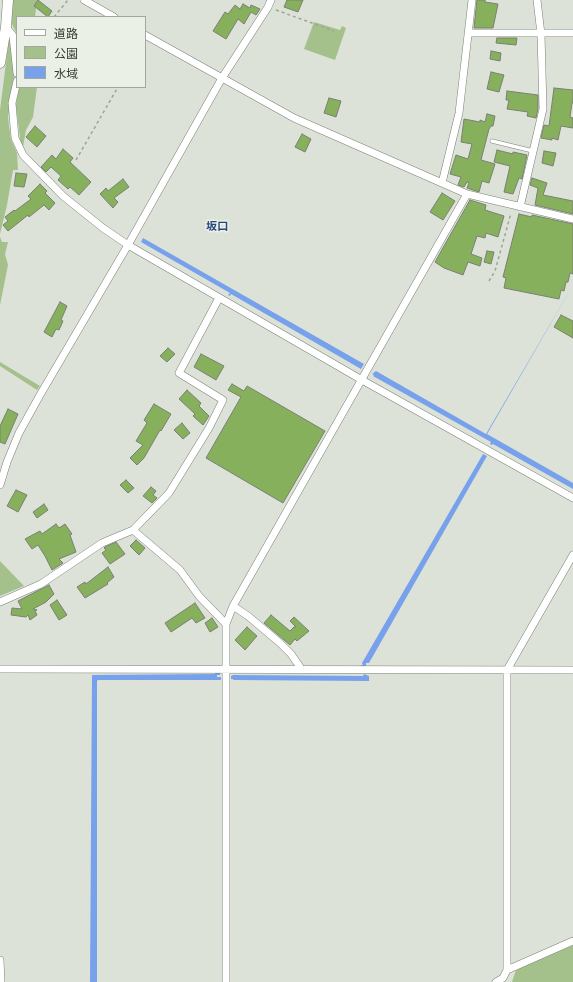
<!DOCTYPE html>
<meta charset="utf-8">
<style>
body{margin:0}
#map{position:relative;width:573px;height:982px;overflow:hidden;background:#dce2d7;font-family:"DejaVu Sans","Noto Sans JP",sans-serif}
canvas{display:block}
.legend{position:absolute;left:16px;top:16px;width:130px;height:72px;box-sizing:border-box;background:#eaf0e5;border:1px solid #a2a79f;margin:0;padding:5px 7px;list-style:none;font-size:12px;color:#373935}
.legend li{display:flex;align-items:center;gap:8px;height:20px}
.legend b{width:20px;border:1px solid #a2a79f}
</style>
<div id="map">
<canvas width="573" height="982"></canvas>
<ul class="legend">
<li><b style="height:5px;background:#fff"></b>道路</li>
<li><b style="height:11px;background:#a4c08b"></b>公園</li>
<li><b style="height:11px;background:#78a1ec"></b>水域</li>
</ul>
</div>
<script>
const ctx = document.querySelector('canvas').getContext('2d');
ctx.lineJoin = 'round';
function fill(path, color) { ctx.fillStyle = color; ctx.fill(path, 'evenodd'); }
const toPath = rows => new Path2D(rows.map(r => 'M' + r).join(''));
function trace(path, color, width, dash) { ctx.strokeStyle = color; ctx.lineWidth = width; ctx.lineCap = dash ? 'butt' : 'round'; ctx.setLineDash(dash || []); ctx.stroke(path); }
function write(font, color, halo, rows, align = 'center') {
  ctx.font = font + ' "DejaVu Sans","Noto Sans JP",sans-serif'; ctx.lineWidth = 3; ctx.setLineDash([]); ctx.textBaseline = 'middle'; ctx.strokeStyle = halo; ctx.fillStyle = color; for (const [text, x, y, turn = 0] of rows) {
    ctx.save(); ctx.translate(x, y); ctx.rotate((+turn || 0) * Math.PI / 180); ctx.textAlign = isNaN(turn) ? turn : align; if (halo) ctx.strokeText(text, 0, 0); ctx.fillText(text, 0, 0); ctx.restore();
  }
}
fill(toPath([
 [13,0,37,0,35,17,17,17,17,42,16,32,11,22],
 [314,22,340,30,342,26,346,28,335,60,304,49],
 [9,39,12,43,14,77,8,118,11,140,17,153,18,170,13,170,7,205,0,234,0,110],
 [19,87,37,87,33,117,26,130,23,147,21,146,16,105],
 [0,237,2,242,8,242,5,254,8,265,0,305],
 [0,362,40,386,37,390,0,366],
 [0,561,24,586,0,596],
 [573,945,573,982,512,982,516,970,521,967]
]), '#a4c08b');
fill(toPath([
 [143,238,364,364,361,369,231,294,230,296,228,295,230,293,141,242],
 [573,285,487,434,573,483,573,489,493,444,492,445,490,444,491,442,373,376,374,375,372,374,376,371,486,434],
 [483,454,487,456,369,663,366,663,366,666,361,666,361,665,363,665,362,663],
 [215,673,220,673,220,675,217,675,217,677,221,677,221,680,98,680,97,681,97,982,90,982,92,675,215,674],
 [364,674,369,676,369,681,233,680,233,679,231,679,231,676,233,675,363,676]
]), '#78a1ec');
const building = toPath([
 [38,0,52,11,48,17,34,6,38,0],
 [287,0,303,0,298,12,284,7,287,0],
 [477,0,485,0,485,2,498,4,493,28,474,28,477,0],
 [243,4,250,8,251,5,260,9,256,15,251,12,244,24,238,19,226,39,213,31,225,12,228,14,235,5,240,9,243,4],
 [497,38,517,38,516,45,496,43,497,38],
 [491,51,501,53,500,61,490,59,491,51],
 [491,72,504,75,499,92,487,89,491,72],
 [554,88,573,90,573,103,572,103,570,117,573,118,573,128,561,126,558,140,552,138,552,140,541,138,544,125,549,126,554,88],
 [507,91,538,95,538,108,536,118,527,116,528,112,507,109,509,100,506,100,507,91],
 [329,98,341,101,336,117,324,113,329,98],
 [487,114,495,116,493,126,491,126,489,129,481,160,495,164,489,183,482,181,479,192,467,188,469,183,467,182,464,187,458,185,461,177,450,174,456,155,468,159,472,144,461,142,464,119,480,122,480,120,485,122,487,114],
 [35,126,46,136,37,147,26,137,35,126],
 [302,134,311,139,305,152,295,147,302,134],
 [63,149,73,158,70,162,91,182,79,195,70,187,68,189,58,180,61,176,51,167,46,172,41,167,52,155,56,159,63,149],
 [497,150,513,154,513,152,527,155,522,179,519,178,513,194,504,192,510,166,494,162,497,150],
 [544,151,556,153,553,166,542,163,544,151],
 [16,173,27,174,24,187,14,186,16,173],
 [532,178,547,183,543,195,573,201,573,214,535,205,538,188,530,185,532,178],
 [123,179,129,187,114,198,118,202,113,208,100,194,106,188,108,191,123,179],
 [40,184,47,191,45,193,55,203,49,210,44,205,29,217,28,215,8,231,3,225,8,221,5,217,14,210,15,211,31,199,28,196,40,184],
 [442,193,455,201,443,220,430,212,442,193],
 [470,200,486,205,485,210,504,216,498,237,486,233,485,238,477,236,471,254,482,258,480,266,468,262,463,275,444,268,435,262,470,200],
 [519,214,532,217,532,215,573,224,573,274,570,273,568,282,566,282,564,291,561,290,559,299,504,288,506,278,503,277,519,214],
 [487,251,494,252,491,264,484,262,487,251],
 [60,302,67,306,61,320,63,321,59,330,56,329,52,337,44,332,60,302],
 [561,315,573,321,573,338,554,327,561,315],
 [168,348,175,354,167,362,160,356,168,348],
 [201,354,224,366,216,380,194,367,201,354],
 [232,384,244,391,247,386,325,431,283,503,206,458,241,397,228,390,232,384],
 [187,390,201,403,199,406,209,416,203,425,193,416,195,414,179,399,187,390],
 [154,404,171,414,161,431,160,430,144,458,137,465,130,458,143,445,136,441,147,423,144,420,154,404],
 [8,409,18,414,5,444,0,442,0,426,8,409],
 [182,423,190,433,183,439,174,430,182,423],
 [126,480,134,488,128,493,120,485,126,480],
 [151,487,156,491,153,495,157,498,152,503,143,496,151,487],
 [16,490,27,495,18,512,7,506,16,490],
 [44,504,48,510,37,518,33,512,44,504],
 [56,524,59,528,65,524,72,534,70,535,76,552,59,559,63,563,52,570,45,556,38,545,32,549,25,539,40,531,42,534,56,524],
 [136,540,145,548,139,555,130,546,136,540],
 [116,542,125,554,110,564,102,553,106,550,104,548,105,547,116,542],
 [108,567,114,577,107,583,108,584,85,598,77,587,85,582,86,584,108,567],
 [49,585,54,594,46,602,33,609,37,610,35,611,37,615,30,620,28,615,26,617,11,615,12,608,22,609,18,601,49,585],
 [57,600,67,615,59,620,50,605,57,600],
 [195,603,205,618,196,623,192,618,171,632,165,623,195,603],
 [271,615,290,631,294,627,296,627,290,621,294,617,309,631,297,641,295,639,290,645,264,623,271,615],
 [212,618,218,627,210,632,205,623,212,618],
 [247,627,257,636,245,650,235,640,247,627]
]);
fill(building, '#87b05d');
trace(building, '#7a7f75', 1);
const service = toPath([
 [492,141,533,151]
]);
const minor = toPath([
 [84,0,114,17],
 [6,27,13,36,17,73],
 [469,33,573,33],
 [145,35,294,118,467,194,573,219],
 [17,81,12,103,15,138,23,155,63,196,103,228,128,245,362,380,573,498],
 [442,183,459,113,472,0],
 [520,207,543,109,541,34,537,0],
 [0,485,7,462,19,433,40,395,128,245,222,78,268,7,271,0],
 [133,530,180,570,199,596,226,624],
 [0,602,41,584,102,543,133,530,169,493,209,428,223,400,179,373,219,298],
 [233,606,248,616,280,643,291,654,302,670],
 [0,669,573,670],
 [0,960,1,982],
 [507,970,573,941],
 [226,982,226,624,233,606,467,194],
 [496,982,503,978,507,970,507,670,573,555]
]);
const secondary = toPath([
 [0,63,6,27,8,0]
]);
trace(service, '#7b8177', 4.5);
trace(minor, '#7b8177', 8);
trace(secondary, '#7b8177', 11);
trace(toPath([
 [276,10,334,31],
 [54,17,68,0],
 [76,160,118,87],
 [489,281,495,271,511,213]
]), '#9ea39a', 1.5, [3, 3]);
trace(service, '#fff', 3.5);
trace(minor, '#fff', 7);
trace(secondary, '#fff', 10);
write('bold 11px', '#2a477f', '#eaf0e5', [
 ["坂口",217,227]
]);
</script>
